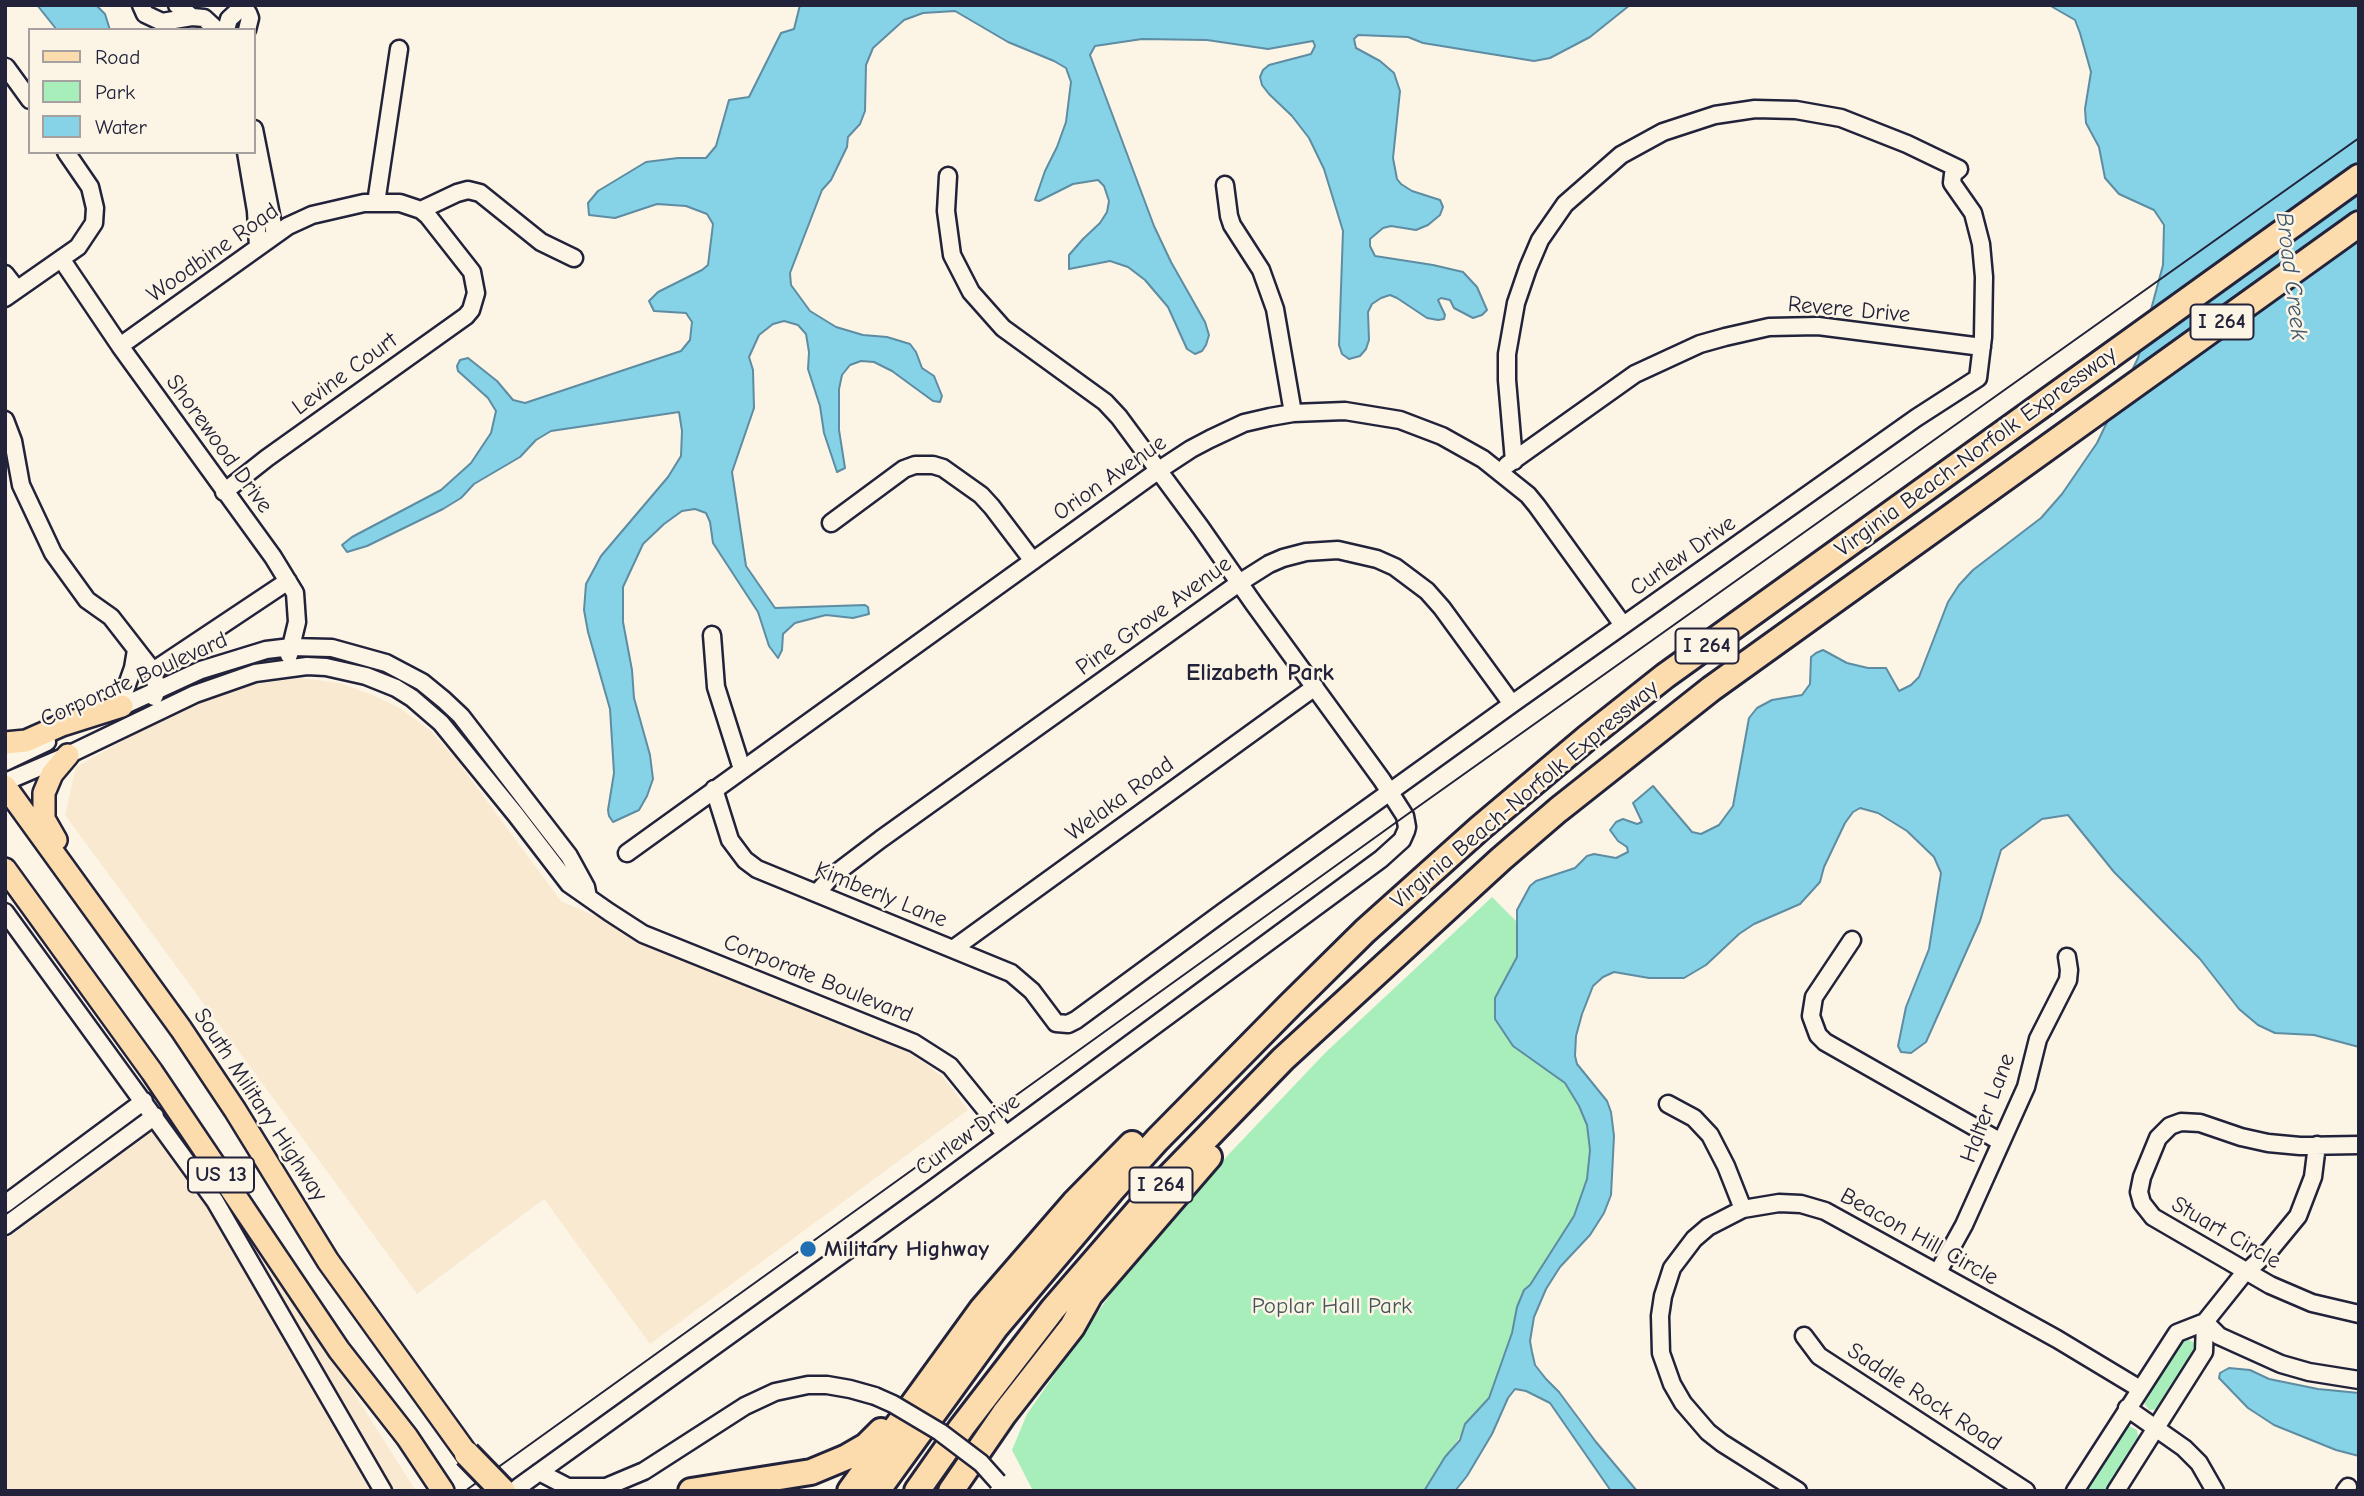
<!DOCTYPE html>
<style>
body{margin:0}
#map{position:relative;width:2364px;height:1496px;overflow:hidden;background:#fcf5e5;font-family:"Comic Neue",sans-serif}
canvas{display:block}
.frame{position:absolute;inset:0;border:7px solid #22223b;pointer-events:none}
.legend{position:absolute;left:28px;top:28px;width:228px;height:126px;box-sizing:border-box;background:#fcf5e5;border:2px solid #a5a1a1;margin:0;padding:9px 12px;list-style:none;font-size:21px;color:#22223b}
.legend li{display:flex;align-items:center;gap:14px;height:35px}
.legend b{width:35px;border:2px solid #a5a1a1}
</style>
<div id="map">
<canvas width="2364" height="1496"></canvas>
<div class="frame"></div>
<ul class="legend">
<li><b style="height:9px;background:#fcdcac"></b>Road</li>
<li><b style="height:19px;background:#a7eebb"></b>Park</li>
<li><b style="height:19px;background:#86d2e6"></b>Water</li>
</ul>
</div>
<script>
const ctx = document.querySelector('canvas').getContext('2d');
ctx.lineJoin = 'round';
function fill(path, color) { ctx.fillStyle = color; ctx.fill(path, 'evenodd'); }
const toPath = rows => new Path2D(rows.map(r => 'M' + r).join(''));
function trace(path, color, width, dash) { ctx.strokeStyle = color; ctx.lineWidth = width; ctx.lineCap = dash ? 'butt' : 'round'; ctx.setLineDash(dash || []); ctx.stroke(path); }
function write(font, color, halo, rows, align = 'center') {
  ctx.font = font + ' "Comic Neue",sans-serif'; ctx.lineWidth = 5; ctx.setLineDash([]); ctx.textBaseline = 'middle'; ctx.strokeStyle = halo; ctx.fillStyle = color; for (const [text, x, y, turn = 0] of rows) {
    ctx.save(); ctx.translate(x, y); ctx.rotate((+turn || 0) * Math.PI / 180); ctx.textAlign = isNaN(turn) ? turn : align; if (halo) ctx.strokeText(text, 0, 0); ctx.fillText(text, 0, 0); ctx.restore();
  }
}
fill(toPath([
 [300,678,340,683,373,695,400,708,431,731,456,759,561,901,912,1054,943,1077,968,1110,650,1344,544,1199,417,1294,65,815,76,767,178,710,250,685],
 [177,1113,416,1491,5,1491,5,1240]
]), '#f9e9d1');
fill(toPath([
 [1492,897,1516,921,1518,946,1517,957,1495,998,1513,1046,1565,1083,1579,1106,1587,1125,1590,1150,1587,1179,1574,1216,1517,1307,1512,1333,1489,1398,1465,1424,1461,1435,1423,1491,1033,1491,1012,1450,1027,1414,1119,1282,1229,1154,1326,1052],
 [2185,1338,2195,1343,2198,1350,2161,1409,2149,1410,2142,1400,2177,1341],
 [2127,1425,2137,1430,2139,1441,2108,1491,2080,1491]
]), '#a7eebb');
const water = toPath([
 [37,5,96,5,105,14,110,30,57,30,37,5],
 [800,5,1630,5,1590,37,1550,58,1534,61,1423,43,1408,37,1358,35,1354,39,1356,48,1380,61,1394,73,1400,91,1393,158,1397,179,1401,184,1412,191,1440,200,1443,207,1440,215,1428,225,1416,230,1391,226,1383,228,1370,239,1370,246,1375,256,1433,265,1463,272,1477,287,1487,310,1482,315,1473,318,1454,308,1450,300,1441,298,1438,300,1445,315,1444,319,1438,320,1427,318,1397,298,1390,295,1381,298,1372,304,1368,312,1369,340,1366,349,1360,356,1349,359,1342,354,1339,345,1343,231,1324,169,1309,138,1292,116,1269,94,1262,85,1260,77,1263,70,1269,65,1311,54,1315,46,1313,41,1268,49,1207,40,1142,39,1095,46,1090,55,1154,226,1171,262,1205,322,1209,335,1206,345,1202,351,1195,354,1187,349,1168,307,1145,280,1128,267,1110,261,1069,269,1069,255,1083,239,1100,223,1107,212,1109,201,1104,186,1098,180,1073,184,1039,201,1035,200,1045,171,1057,147,1066,122,1071,82,1066,68,1054,61,1008,42,955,11,923,13,904,20,873,48,866,65,865,111,860,124,848,137,847,147,831,180,822,190,790,273,791,285,810,311,836,327,863,335,887,337,910,344,916,352,922,368,934,376,942,396,940,402,933,401,892,371,874,362,861,361,850,365,842,375,839,389,839,430,845,468,837,472,824,433,820,406,808,369,809,352,806,334,798,325,784,321,773,324,759,335,749,357,753,370,754,408,732,472,746,566,775,608,865,605,868,607,869,614,853,618,826,615,795,623,783,634,782,650,778,658,769,646,758,612,713,543,710,522,706,513,695,509,682,511,664,524,643,544,623,587,623,622,632,670,634,698,650,755,653,779,647,796,639,810,613,822,609,816,608,810,614,773,610,709,588,632,584,610,586,584,601,556,668,477,681,456,682,431,679,412,551,431,536,440,520,457,474,484,461,498,443,509,367,546,347,552,342,545,352,537,441,490,471,463,491,433,496,411,488,398,458,371,457,366,460,360,468,358,497,381,513,400,525,403,681,351,690,340,692,322,686,313,654,311,649,301,658,292,702,270,708,265,713,224,707,214,686,206,657,204,615,218,589,215,588,203,598,191,646,162,678,158,706,158,716,146,729,100,749,97,781,33,794,29,800,5],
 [2049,5,2359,5,2359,1047,2314,1035,2275,1033,2258,1025,2239,1009,2200,959,2114,872,2068,815,2042,819,2001,850,1980,921,1926,1042,1911,1053,1901,1052,1898,1046,1906,1007,1929,949,1941,873,1934,857,1907,831,1878,813,1860,808,1853,812,1845,823,1824,867,1820,882,1800,904,1754,924,1739,934,1706,965,1684,978,1649,978,1614,972,1603,977,1593,986,1582,1014,1576,1036,1575,1056,1577,1064,1607,1101,1611,1112,1614,1136,1611,1195,1604,1213,1590,1235,1560,1267,1546,1289,1534,1317,1530,1341,1532,1352,1535,1365,1546,1379,1559,1392,1596,1442,1637,1491,1611,1491,1550,1403,1526,1391,1515,1389,1508,1398,1492,1434,1467,1476,1455,1491,1424,1491,1445,1457,1460,1440,1465,1424,1489,1398,1512,1333,1517,1307,1524,1290,1530,1285,1574,1216,1587,1179,1590,1150,1587,1125,1579,1106,1565,1083,1513,1046,1495,1019,1495,998,1517,957,1517,910,1530,886,1536,881,1575,868,1587,856,1594,854,1616,858,1628,852,1627,847,1618,841,1610,830,1616,822,1623,819,1637,824,1642,822,1633,803,1653,786,1692,832,1701,834,1719,825,1733,806,1749,718,1757,708,1772,700,1802,695,1810,684,1811,657,1816,653,1823,650,1847,663,1868,668,1886,668,1899,691,1911,685,1919,677,1948,602,1959,585,1973,570,2041,518,2062,494,2097,443,2138,358,2163,265,2164,225,2154,210,2119,194,2105,178,2099,147,2086,123,2085,109,2091,72,2080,33,2075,20,2049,5],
 [2229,1368,2250,1370,2269,1379,2318,1389,2359,1393,2359,1456,2336,1450,2274,1425,2248,1408,2219,1378,2220,1373,2229,1368]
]);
fill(water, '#86d2e6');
trace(water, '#5e8ca2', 2);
const minor = toPath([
 [141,5,145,14,162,22,192,17,177,5],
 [192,17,204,18,217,30],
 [226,30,229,19,240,9,248,13,250,18,247,30],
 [6,67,30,100],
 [254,129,275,235],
 [246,152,256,211,258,247],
 [1225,185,1229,216,1232,225,1261,270,1275,309,1293,413],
 [376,203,399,49],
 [62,260,120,346,273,557,295,593,297,622,289,655],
 [5,274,16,288],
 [5,298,78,247,94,223,95,208,90,187,66,152],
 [120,346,288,226,312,215,364,203,400,203,421,210,457,193,468,190,480,193,541,242,574,258],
 [5,420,13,441,21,485,53,553,87,600,111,617,153,671,157,690,154,697],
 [1507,465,1635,374,1700,344,1725,337,1769,327,1818,326,1982,347],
 [224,492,267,458,466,316,471,310,476,293,472,272,428,216,421,210],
 [831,523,904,469,915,465,933,465,943,468,981,495,992,507,1033,561],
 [712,635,716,687,742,769],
 [153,671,288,581],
 [122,706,123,696,133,668,136,650],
 [112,711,201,670,266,650,291,647,332,648,386,663,422,682,444,700,461,716,569,856,586,887,588,897],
 [5,762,47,742],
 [5,782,68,755,195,694,255,673,307,666,326,667,366,676,396,688,412,698,441,723,516,815,569,884,609,912,643,934,914,1043,950,1066,1006,1135],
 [714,789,730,840,745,860,757,869,1011,973,1032,991,1056,1023,1068,1024,1076,1020,1223,912,1512,704,1916,418,1978,378,1983,337,1984,277,1981,244,1973,213,1952,183,1953,174,1959,169,1907,144,1841,118,1796,110,1755,109,1715,115,1663,132,1621,155,1565,204,1540,240,1528,268,1516,303,1507,354,1507,380,1514,461],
 [627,853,1159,470,1191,449,1210,439,1244,423,1270,417,1293,413,1345,411,1400,420,1442,436,1483,459,1528,495,1537,506,1623,625],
 [817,893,831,877,881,839,1239,583,1269,564,1283,558,1306,552,1338,550,1377,559,1395,567,1427,591,1442,608,1512,704],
 [5,912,215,1201,383,1491],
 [1852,940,1814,997,1811,1016,1818,1035,1825,1042,2001,1142],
 [953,949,1315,687],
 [1668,1104,1694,1118,1710,1135,1726,1166,1743,1209],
 [2359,1145,2300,1146,2268,1143,2241,1137,2200,1123,2181,1122,2170,1126,2158,1138,2142,1177,2139,1192,2142,1203,2153,1217,2270,1285,2312,1303,2359,1314],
 [5,1204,144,1101],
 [5,1226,155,1116],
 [1938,1272,1964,1225,2026,1087,2038,1039,2068,980,2069,970,2067,957],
 [2205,1322,2219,1336,2281,1364,2309,1372,2359,1380],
 [1804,1336,1819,1356,2026,1491],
 [2127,1408,2184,1448,2199,1463,2215,1491],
 [539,1472,568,1487,606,1487,644,1471,745,1406,775,1392,808,1385,827,1385,850,1389,875,1396],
 [513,1491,930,1191,1381,859,1402,840,1406,831,1407,827,1405,816,1382,780,1254,604,1201,528,1119,417,1105,402,1003,328,971,292,952,255,946,211,948,176],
 [1798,1491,1722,1443,1708,1432,1683,1403,1672,1384,1661,1353,1660,1316,1663,1296,1672,1268,1694,1239,1708,1227,1743,1209,1779,1203,1801,1204,1825,1211,2057,1339,2140,1389],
 [2075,1491,2177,1333,2205,1322,2241,1277,2270,1250,2298,1216,2313,1177,2317,1145],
 [2116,1491,2204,1352,2205,1322],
 [2345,1491,2348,1487]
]);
const major = toPath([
 [5,743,26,741,62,725,122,706],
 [5,786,181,1029,235,1110,328,1261,467,1454],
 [56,840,44,819,44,793,52,774,68,755],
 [5,869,152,1072,339,1350,407,1437,443,1491]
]);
const highway = toPath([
 [691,1491,811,1472,847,1457,866,1446,881,1431],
 [850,1491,982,1309,1074,1203,1132,1144],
 [877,1491,996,1327,1112,1190,1157,1140,1290,1005,1365,931,1480,828,1588,737,1665,676,2359,177],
 [917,1491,962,1427,1053,1309,1155,1191,1283,1059,1501,859,1558,810,1711,689,2359,224],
 [951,1491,1004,1414,1072,1327,1090,1295,1209,1157]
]);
trace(minor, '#22223b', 21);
trace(major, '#22223b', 26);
trace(highway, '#22223b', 30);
trace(minor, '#fcf5e5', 16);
trace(major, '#fcdcac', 21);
trace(highway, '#fcdcac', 24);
trace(toPath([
 [465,1491,1405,816,2359,138]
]), '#22223b', 2);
const minorBridge = toPath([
 [875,1396,893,1404,940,1432,981,1463,998,1482]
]);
const highwayBridge = toPath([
 [467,1454,503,1491]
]);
trace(minorBridge, '#22223b', 21, []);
trace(highwayBridge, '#22223b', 30, []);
trace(minorBridge, '#fcf5e5', 16);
trace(highwayBridge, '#fcdcac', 24);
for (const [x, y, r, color] of [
 [808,1249,9,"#1f6fb2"]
]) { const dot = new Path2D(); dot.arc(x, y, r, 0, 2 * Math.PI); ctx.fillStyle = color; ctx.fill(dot); trace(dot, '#fcf5e5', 2.5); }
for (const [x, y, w] of [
 [2222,322,63],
 [1707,646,63],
 [221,1175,66],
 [1161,1185,63]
]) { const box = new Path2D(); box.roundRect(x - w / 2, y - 17.5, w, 35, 5); ctx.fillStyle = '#fcf5e5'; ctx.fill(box); trace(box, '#22223b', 2); }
write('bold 21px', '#22223b', null, [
 ["I 264",2222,322],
 ["I 264",1707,646],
 ["US 13",221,1175],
 ["I 264",1161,1185]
]);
write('23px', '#22223b', '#fcf5e5', [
 ["Woodbine Road",213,253,-35],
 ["Revere Drive",1849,310,5],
 ["Levine Court",345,374,-36],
 ["Shorewood Drive",219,444,54],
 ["Virginia Beach-Norfolk Expressway",1976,452,-36],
 ["Orion Avenue",1110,478,-35],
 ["Curlew Drive",1683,556,-35],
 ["Pine Grove Avenue",1154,616,-36],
 ["Corporate Boulevard",134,680,-24],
 ["Virginia Beach-Norfolk Expressway",1525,795,-40],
 ["Welaka Road",1120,799,-36],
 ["Kimberly Lane",881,895,22],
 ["Corporate Boulevard",818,979,22],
 ["South Military Highway",260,1105,57],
 ["Halter Lane",1988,1108,-69],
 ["Curlew Drive",968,1135,-36],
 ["Stuart Circle",2226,1233,30],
 ["Beacon Hill Circle",1919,1237,29],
 ["Saddle Rock Road",1924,1397,33]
]);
write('bold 23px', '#22223b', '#fcf5e5', [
 ["Military Highway",824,1249]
], 'left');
write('23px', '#43555b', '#fcf5e5', [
 ["Poplar Hall Park",1332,1306]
]);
write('italic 24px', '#40576e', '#fcf5e5', [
 ["Broad Creek",2291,276,83]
]);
write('bold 24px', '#22223b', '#fcf5e5', [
 ["Elizabeth Park",1260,673]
]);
</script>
